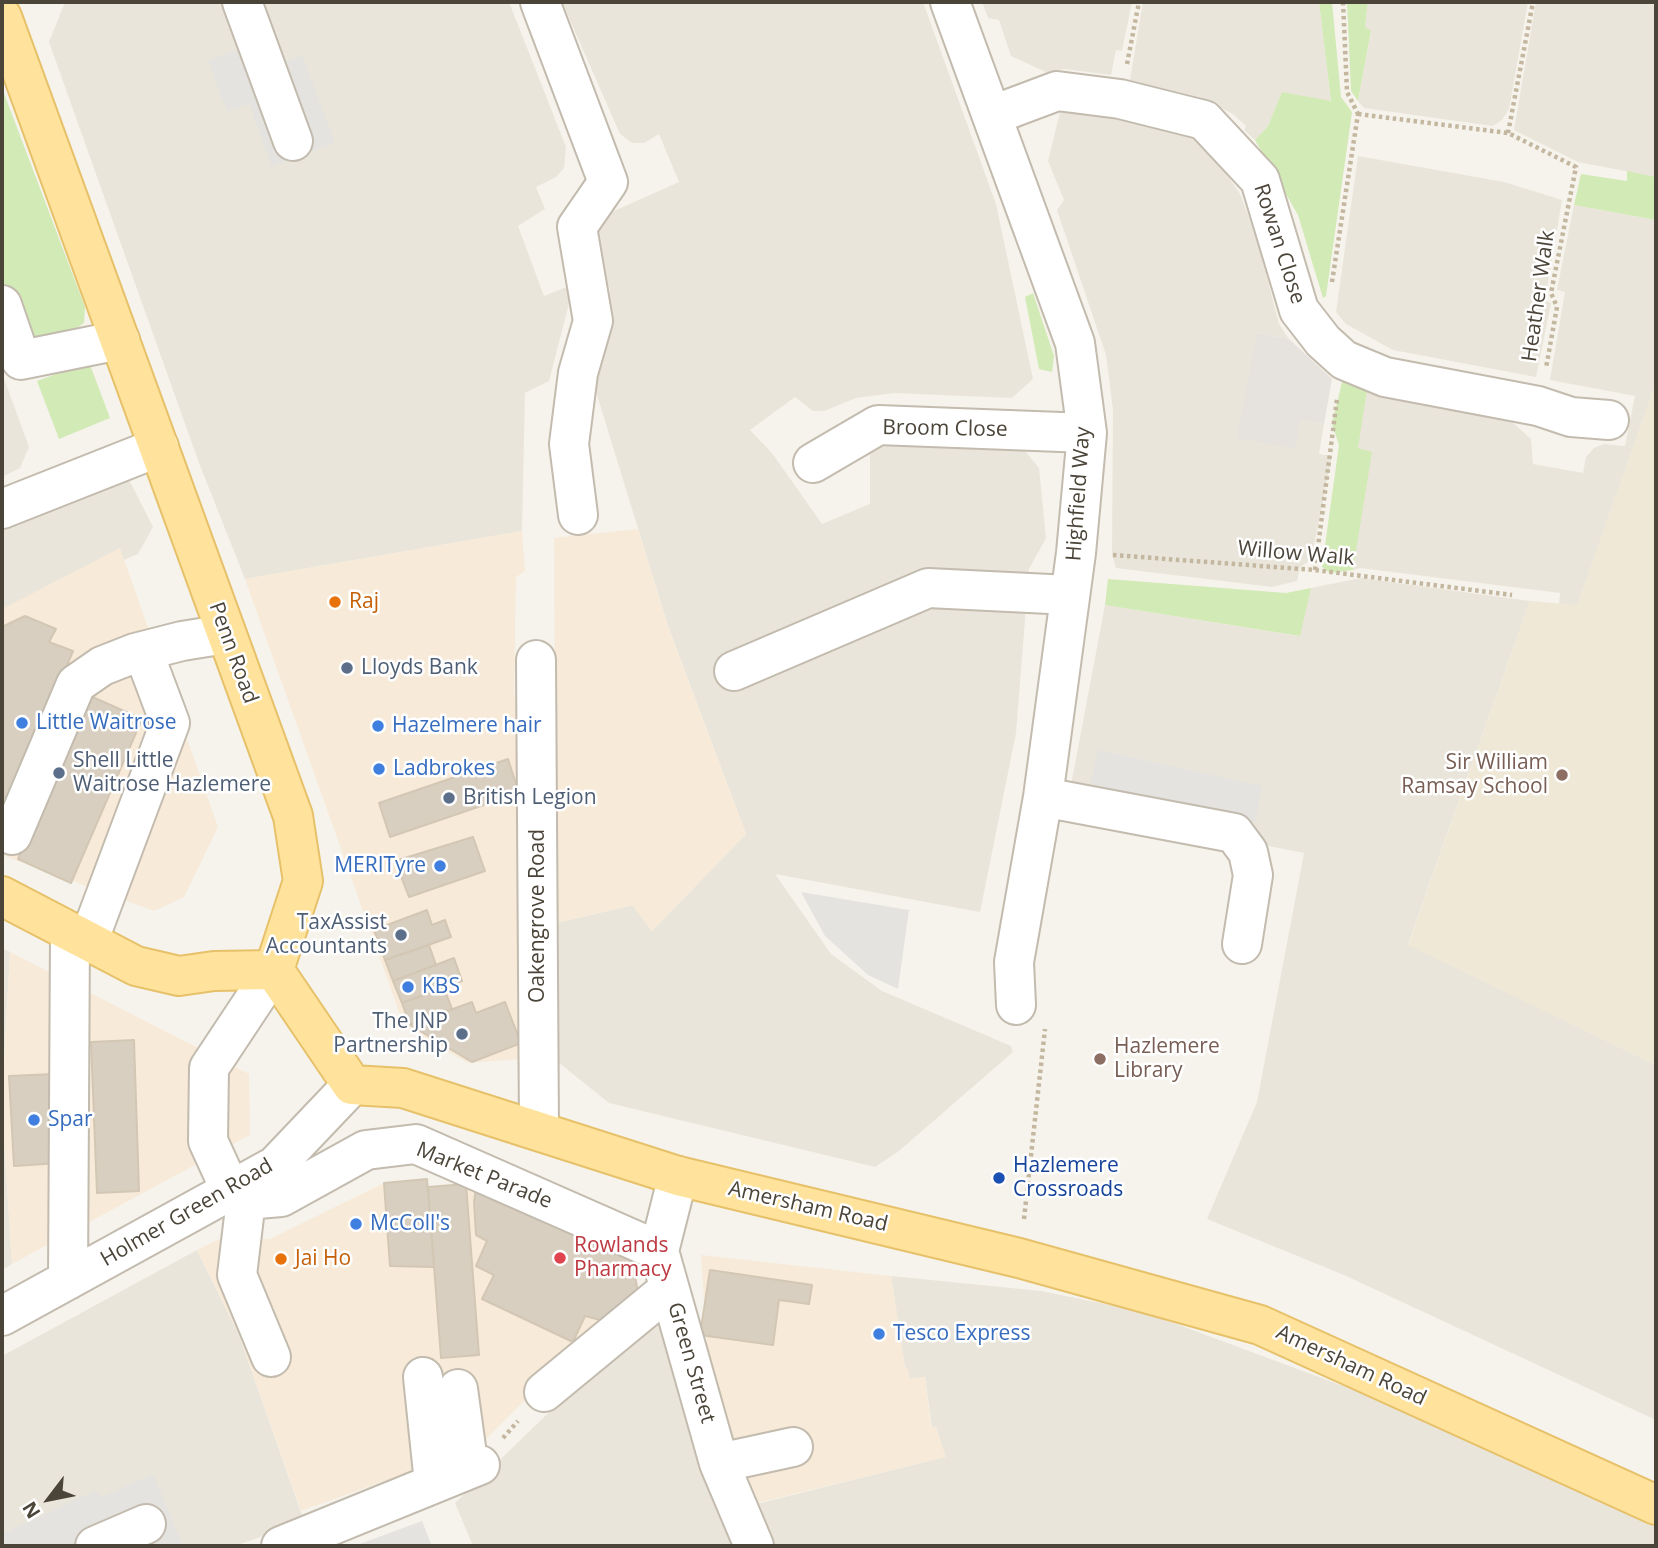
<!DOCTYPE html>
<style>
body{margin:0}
#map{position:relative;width:1658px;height:1548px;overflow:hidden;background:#f6f3ec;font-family:"Open Sans",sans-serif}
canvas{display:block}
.frame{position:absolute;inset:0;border:4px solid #4b4439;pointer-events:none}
.north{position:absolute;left:14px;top:1464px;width:70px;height:70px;-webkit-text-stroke:5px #fff;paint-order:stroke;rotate:238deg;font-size:19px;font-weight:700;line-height:28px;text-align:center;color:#4b4439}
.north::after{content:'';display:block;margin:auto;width:24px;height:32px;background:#4b4439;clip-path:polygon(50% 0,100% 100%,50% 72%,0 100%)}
</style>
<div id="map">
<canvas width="1658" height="1548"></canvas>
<div class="frame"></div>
<div class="north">N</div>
</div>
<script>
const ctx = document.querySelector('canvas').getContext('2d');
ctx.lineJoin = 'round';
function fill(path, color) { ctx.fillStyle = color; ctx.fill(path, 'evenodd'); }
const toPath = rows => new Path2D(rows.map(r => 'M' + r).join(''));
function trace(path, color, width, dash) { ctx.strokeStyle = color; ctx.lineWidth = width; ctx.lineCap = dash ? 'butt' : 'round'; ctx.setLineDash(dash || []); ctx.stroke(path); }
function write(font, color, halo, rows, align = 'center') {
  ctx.font = font + ' "Open Sans",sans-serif'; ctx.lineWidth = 5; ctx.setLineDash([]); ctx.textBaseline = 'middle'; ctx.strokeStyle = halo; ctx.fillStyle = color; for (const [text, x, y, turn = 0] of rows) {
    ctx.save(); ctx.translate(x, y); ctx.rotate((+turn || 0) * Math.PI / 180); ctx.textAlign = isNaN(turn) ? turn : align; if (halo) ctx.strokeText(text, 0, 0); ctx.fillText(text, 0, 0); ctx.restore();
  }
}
fill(toPath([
 [65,2,509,2,566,147,564,168,556,177,536,187,545,209,518,226,544,296,574,284,549,381,525,393,522,531,245,579,199,463,49,42],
 [562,2,923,2,996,204,1033,379,1012,398,894,393,856,398,824,411,813,411,795,397,750,430,772,453,822,524,870,504,870,449,900,443,1021,446,1039,468,1046,538,1029,569,1016,733,980,912,775,874,831,954,882,991,1011,1046,1013,1052,899,1151,875,1167,609,1103,558,1062,556,923,633,905,652,931,746,834,668,626,589,369,610,290,585,224,679,182,659,134,644,143,632,143,620,134],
 [982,2,1132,2,1122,51,1116,50,1111,75,1065,69,1046,72,1011,56,999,20,988,18],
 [1143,2,1319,2,1331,102,1282,92,1268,126,1255,140,1244,130,1246,126,1233,114,1199,97,1130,80],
 [1368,2,1528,2,1509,109,1502,120,1493,126,1364,108,1358,101,1371,32,1365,28],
 [1536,2,1639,2,1656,5,1656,177,1578,162,1514,130],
 [1069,111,1152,126,1193,138,1215,157,1240,194,1256,235,1279,324,1289,339,1257,333,1296,448,1300,420,1324,424,1319,454,1332,456,1311,560,1300,567,1297,581,1272,587,1116,568,1112,554,1113,410,1106,355,1057,210,1064,200,1048,161,1060,112],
 [1358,156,1504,182,1562,200,1545,300,1551,303,1536,377,1393,350,1346,324,1336,312],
 [1574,205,1656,220,1656,383,1577,606,1559,604,1560,593,1360,568,1353,570,1371,452,1357,448,1368,384,1493,413,1493,419,1512,422,1531,439,1533,464,1583,473,1586,457,1594,448,1604,444,1625,446,1635,396,1550,380,1565,292,1557,290],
 [2,373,29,447,20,468,2,477],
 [121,464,153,527,138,554,2,610,2,521],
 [1361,578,1530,601,1408,944,1656,1065,1656,1420,1344,1275,1207,1219,1257,1102,1304,853,1067,806,1105,605,1299,636,1311,588],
 [2,948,10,952,2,1098],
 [2,1105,12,1264,2,1270],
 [197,1250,239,1335,304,1521,235,1546,2,1546,2,1356],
 [891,1276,1041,1291,1144,1312,1397,1406,1656,1521,1656,1546,768,1546,752,1505,945,1457,936,1427,932,1428,925,1377,910,1379,905,1368],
 [667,1312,740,1546,473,1546,455,1503,649,1316]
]), '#eae5da');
fill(toPath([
 [638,529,668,627,746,834,652,931,632,905,556,923,554,538],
 [522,531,525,571,516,577,514,693,530,735,519,1059,468,1063,404,1026,245,579],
 [120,548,218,827,184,897,154,911,2,855,2,609],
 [10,952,249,1074,250,1135,12,1264,2,1105],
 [427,1179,428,1187,466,1184,632,1261,638,1292,604,1321,478,1447,301,1511,239,1335,197,1250,219,1239,270,1239,384,1183],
 [701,1255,891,1276,905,1368,908,1368,910,1379,925,1377,931,1427,936,1427,946,1457,752,1504,708,1363]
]), '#f7ead8');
fill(toPath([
 [1257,333,1289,339,1332,379,1324,424,1300,420,1296,449,1237,438]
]), '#e6e2dd');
fill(toPath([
 [1656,383,1656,1065,1408,945,1530,601,1577,605]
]), '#efe8d6');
fill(toPath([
 [1319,2,1332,2,1341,97,1352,112,1326,296,1323,298,1298,215,1255,140,1268,126,1282,92,1331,101],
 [1347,2,1368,2,1365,27,1371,31,1358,101,1351,91],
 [2,88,85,307,84,323,66,335,43,341,17,331,2,300],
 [1627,171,1656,177,1656,220,1574,205,1581,174,1627,181],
 [1033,293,1054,356,1052,372,1039,369,1025,297],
 [89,362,110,418,59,439,37,381],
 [1343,378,1368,384,1358,448,1372,452,1353,570,1330,573,1322,567,1339,445,1332,424],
 [1108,579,1286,593,1311,588,1300,636,1105,605]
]), '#d2eab5');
fill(toPath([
 [257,42,268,69,302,55,335,143,272,167,249,104,227,112,208,61],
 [1098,750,1262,786,1255,822,1090,786],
 [801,892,909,910,898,989,868,975,825,936],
 [153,1474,183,1546,2,1546,2,1534,96,1490,101,1497],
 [422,1521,432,1546,354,1546]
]), '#e5e3e0');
const building = toPath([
 [25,616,56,629,49,642,73,651,11,800,2,796,2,627,25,616],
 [88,695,142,719,71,883,18,859,88,695],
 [508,759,519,793,390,837,379,803,508,759],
 [473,837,485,871,409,897,395,861,473,837],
 [427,910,432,925,445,920,451,937,385,960,374,930,427,910],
 [429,945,436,965,393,981,385,960,429,945],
 [454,958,462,981,402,1003,393,981,454,958],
 [444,988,452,1009,410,1025,402,1003,444,988],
 [472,1002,476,1013,505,1002,521,1043,472,1062,410,1025,472,1002],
 [134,1040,139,1191,97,1193,91,1042,134,1040],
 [54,1074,60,1163,14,1166,9,1076,54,1074],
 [427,1179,434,1267,390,1266,384,1183,427,1179],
 [466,1184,479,1355,441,1358,428,1187,466,1184],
 [476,1188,632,1261,638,1292,604,1321,585,1316,573,1342,482,1299,494,1275,476,1266,487,1241,476,1235,474,1202,476,1188],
 [710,1270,812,1285,809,1304,779,1300,773,1345,700,1335,710,1270]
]);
fill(building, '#d8cfc1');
trace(building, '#d3c7b4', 2);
const minor = toPath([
 [242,2,293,141],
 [540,2,608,182,577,227,593,321,578,373,569,444,578,515],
 [950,2,1075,343,1087,433,1076,553,1043,797,1014,962,1016,1005],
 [993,115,1057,91,1120,99,1204,120,1260,180,1299,310,1323,341,1344,360,1385,377,1538,406,1571,417,1609,420],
 [2,305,21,360,120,340],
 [813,463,878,425,1087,433],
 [2,509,159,447],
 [536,660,539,1131],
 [734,671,928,588,1070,595],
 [1043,797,1234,833,1248,852,1253,875,1242,944],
 [2,830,12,835,76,684,102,666,135,653,182,641,226,634],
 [88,942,170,723,143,651],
 [274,970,209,1068,208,1141,231,1191,246,1200,281,1197,366,1150,416,1144,659,1251],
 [678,1176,659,1251,719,1463,754,1546],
 [246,1200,237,1275,271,1357],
 [68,1280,70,934],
 [2,1316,275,1166,352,1085],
 [423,1377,434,1483],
 [458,1389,469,1469],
 [544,1392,669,1289],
 [719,1463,793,1447],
 [95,1546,146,1524],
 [281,1546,480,1465]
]);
const major = toPath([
 [2,17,293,816,303,881,274,970],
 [2,896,136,966,179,976,214,971,274,970],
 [274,970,352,1085,403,1088,678,1176,1019,1258,1260,1325,1656,1505]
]);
trace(minor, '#c2bbae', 42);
trace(major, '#e6c16a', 42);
trace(toPath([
 [1343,2,1347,92,1358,114],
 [1127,64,1139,2],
 [1358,114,1508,133,1576,167,1551,293,1557,307,1546,368],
 [1508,133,1533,2],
 [1332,282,1358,114],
 [1113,555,1315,570,1512,595],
 [1315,570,1337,399],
 [1024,1219,1045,1029],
 [503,1438,518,1421]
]), '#c4b79f', 4.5, [3.5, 3.5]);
trace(minor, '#fff', 38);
trace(major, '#ffe39c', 38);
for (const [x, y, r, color] of [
 [335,602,7,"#e8710a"],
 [347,668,7,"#5c6f8a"],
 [22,723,7,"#3f7fe0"],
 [378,726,7,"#3f7fe0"],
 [379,769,7,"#3f7fe0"],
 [59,773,7,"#5c6f8a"],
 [1562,775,7,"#8d6e63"],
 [449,798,7,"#5c6f8a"],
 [440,866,7,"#3f7fe0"],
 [401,935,7,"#5c6f8a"],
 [408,987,7,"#3f7fe0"],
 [462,1034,7,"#5c6f8a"],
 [1100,1059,7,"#8d6e63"],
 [34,1120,7,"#3f7fe0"],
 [999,1178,7,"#1a4fb4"],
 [356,1224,7,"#3f7fe0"],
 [560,1258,7,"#e0444e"],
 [281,1259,7,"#e8710a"],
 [879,1334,7,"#3f7fe0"]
]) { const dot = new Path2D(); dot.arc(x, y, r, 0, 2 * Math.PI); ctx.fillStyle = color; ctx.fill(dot); trace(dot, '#fff', 2.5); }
write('21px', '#4b4439', '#fff', [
 ["Rowan Close",1279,244,72],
 ["Heather Walk",1539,296,-82],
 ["Broom Close",945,429,1],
 ["Highfield Way",1079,494,-86],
 ["Willow Walk",1296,554,5],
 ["Penn Road",233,653,70],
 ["Oakengrove Road",538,916,-90],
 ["Market Parade",484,1176,22],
 ["Amersham Road",808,1207,13],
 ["Holmer Green Road",187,1213,-30],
 ["Green Street",691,1363,74],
 ["Amersham Road",1351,1366,25]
]);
write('21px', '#c56008', '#fff', [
 ["Raj",349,602],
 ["Jai Ho",295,1259]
], 'left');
write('21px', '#4e5e75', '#fff', [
 ["Lloyds Bank",361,668],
 ["Shell Little",73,761],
 ["Waitrose Hazlemere",73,785],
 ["British Legion",463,798],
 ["TaxAssist",387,923,"right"],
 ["Accountants",387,947,"right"],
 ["The JNP",448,1022,"right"],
 ["Partnership",448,1046,"right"]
], 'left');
write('21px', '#366cbe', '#fff', [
 ["Little Waitrose",36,723],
 ["Hazelmere hair",392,726],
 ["Ladbrokes",393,769],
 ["MERITyre",426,866,"right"],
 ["KBS",422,987],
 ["Spar",48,1120],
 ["McColl's",370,1224],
 ["Tesco Express",893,1334]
], 'left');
write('21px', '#785e54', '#fff', [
 ["Sir William",1548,763],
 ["Ramsay School",1548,787],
 ["Hazlemere",1114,1047,"left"],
 ["Library",1114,1071,"left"]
], 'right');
write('21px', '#164399', '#fff', [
 ["Hazlemere",1013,1166],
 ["Crossroads",1013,1190]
], 'left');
write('21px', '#be3a42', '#fff', [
 ["Rowlands",574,1246],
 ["Pharmacy",574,1270]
], 'left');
</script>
